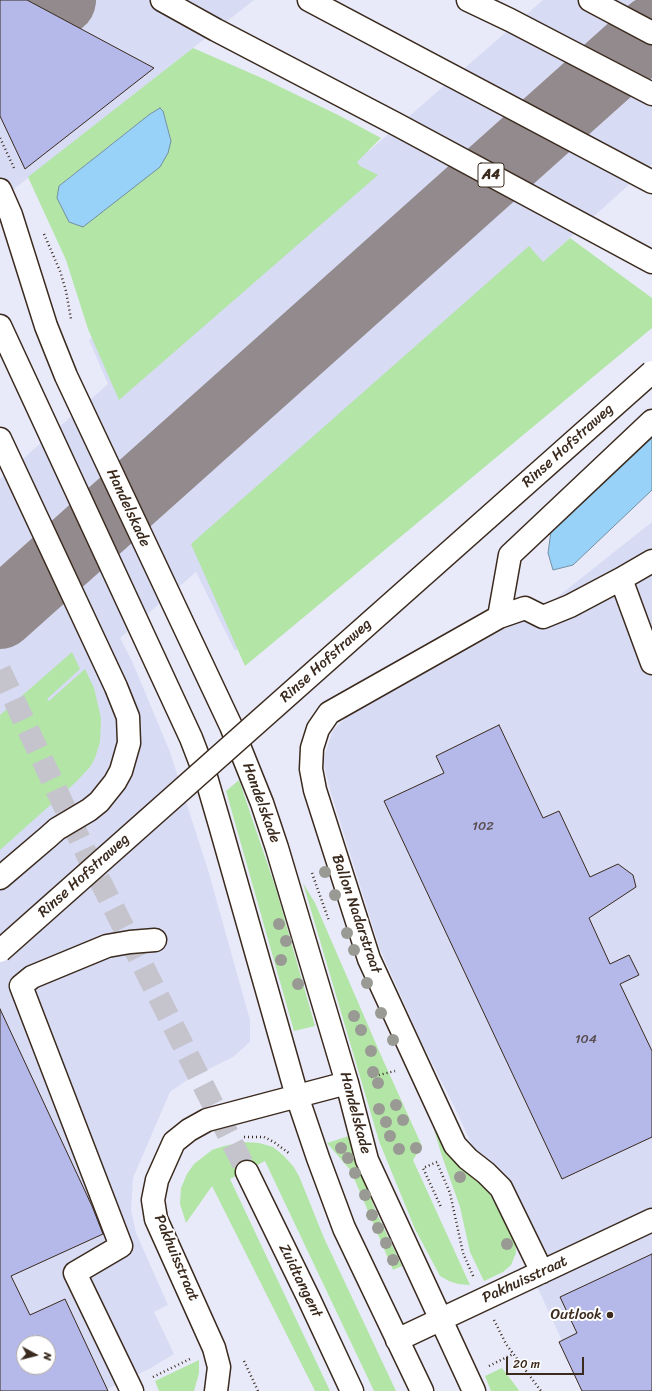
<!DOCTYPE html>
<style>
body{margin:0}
#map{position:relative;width:652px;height:1391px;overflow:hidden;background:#e8eaf9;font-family:Sriracha,sans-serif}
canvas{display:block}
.north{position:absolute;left:16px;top:1335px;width:40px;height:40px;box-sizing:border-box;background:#fff;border:1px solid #b1aaa5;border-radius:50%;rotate:97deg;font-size:11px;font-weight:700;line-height:16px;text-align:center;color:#3b2a1e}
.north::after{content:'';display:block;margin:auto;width:14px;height:18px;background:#3b2a1e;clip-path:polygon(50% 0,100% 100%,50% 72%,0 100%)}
.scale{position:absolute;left:506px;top:1357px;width:78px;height:18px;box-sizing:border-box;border:2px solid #3b2a1e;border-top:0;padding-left:5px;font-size:12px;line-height:14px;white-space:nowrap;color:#3b2a1e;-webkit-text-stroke:3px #fff;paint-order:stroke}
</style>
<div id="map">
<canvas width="652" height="1391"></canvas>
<div class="north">N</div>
<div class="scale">20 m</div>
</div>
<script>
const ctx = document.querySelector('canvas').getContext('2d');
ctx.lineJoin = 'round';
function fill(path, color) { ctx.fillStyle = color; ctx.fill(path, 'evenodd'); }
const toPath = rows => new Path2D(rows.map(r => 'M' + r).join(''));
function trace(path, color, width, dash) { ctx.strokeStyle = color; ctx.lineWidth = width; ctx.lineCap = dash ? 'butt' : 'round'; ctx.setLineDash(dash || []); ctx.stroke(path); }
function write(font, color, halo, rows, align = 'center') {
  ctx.font = font + ' Sriracha,sans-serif'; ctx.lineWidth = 4; ctx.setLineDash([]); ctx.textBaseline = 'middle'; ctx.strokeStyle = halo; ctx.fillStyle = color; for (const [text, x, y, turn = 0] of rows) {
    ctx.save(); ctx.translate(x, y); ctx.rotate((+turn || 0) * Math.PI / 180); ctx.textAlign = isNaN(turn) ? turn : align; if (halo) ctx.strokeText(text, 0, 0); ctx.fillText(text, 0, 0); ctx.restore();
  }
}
fill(toPath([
 [0,0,254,0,0,200],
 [543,0,652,0,652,164,552,254,619,310,235,651,196,572,120,638,132,661,170,752,208,870,250,1020,250,1042,233,1057,190,1078,170,1092,133,1178,131,1210,136,1233,168,1305,154,1312,174,1354,149,1369,103,1391,0,1391,0,479,108,384,89,340,324,133,369,151],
 [24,1343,48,1343,48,1367,24,1367],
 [652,522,652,1391,585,1391,455,1108,421,1041,380,949,331,793,323,761,333,730,348,716,546,606]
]), '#d8dbf4');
fill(toPath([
 [193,48,264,79,338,115,381,138,357,162,360,166,378,175,119,400,88,329,66,260,28,177],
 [160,108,163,111,171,140,59,186,150,114],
 [570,238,652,298,652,328,245,666,191,544,529,246,543,262],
 [72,652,80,669,47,699,49,701,85,669,94,688,101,718,100,742,95,758,90,767,76,782,0,850,0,715],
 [239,780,276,889,315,1026,294,1031,226,791],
 [303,883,315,903,383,1060,422,1146,413,1160,470,1285,458,1284,449,1281,440,1276,415,1229,379,1141],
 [431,1119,449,1154,487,1189,515,1241,516,1253,511,1265,503,1272,484,1281,470,1252,460,1207,441,1153],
 [349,1136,375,1210,402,1266,393,1270,351,1171,327,1143],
 [243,1142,259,1143,273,1147,284,1156,293,1166,299,1176,324,1238,396,1391,374,1391,265,1161,230,1179,330,1391,315,1391,212,1186,186,1223,180,1204,181,1188,187,1174,194,1164,212,1150,224,1146],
 [199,1360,199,1373,194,1391,159,1391,155,1381],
 [502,1368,518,1389,519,1391,491,1391,485,1376]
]), '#b2e5a6');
const water = toPath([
 [160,108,163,111,171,141,168,153,160,167,83,227,69,222,57,198,59,186,150,114,160,108],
 [652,437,652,490,573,565,553,570,548,553,552,524,652,437]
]);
fill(water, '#98d2f8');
trace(water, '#738fa1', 1);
trace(toPath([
 [0,48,61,0],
 [0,614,652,31]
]), '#928a8c', 70);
const building = toPath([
 [0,0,27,0,154,68,25,169,0,116,0,0],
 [499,725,543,818,559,811,590,877,618,864,633,875,636,887,589,918,610,964,629,955,639,975,620,984,652,1051,652,1137,562,1179,384,801,444,773,436,756,499,725],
 [0,1009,92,1206,103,1234,11,1276,30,1315,65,1299,108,1391,0,1391,0,1009],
 [24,1343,48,1343,48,1367,24,1367,24,1343],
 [652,1254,652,1391,582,1391,559,1342,577,1333,560,1297,652,1254]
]);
fill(building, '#b4b9ea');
trace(building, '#3b2a1e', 1);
trace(toPath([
 [0,670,88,857,247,1172]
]), '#c5c4cd', 22, [22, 11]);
const minor = toPath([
 [0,190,11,215,46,326,66,376,231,726,262,803,277,848,347,1083,367,1160,474,1391],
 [0,326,191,738,206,777,220,825,297,1096,318,1158,344,1228,422,1391],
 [0,439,116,687,128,717,129,743,121,771,115,782,99,802,89,810,57,829,48,837,0,878],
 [621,579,652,561],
 [499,617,510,555,652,421],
 [247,1172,309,1299,352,1391],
 [542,1272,501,1188,486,1173,468,1159,455,1145,369,959,315,790,311,769,312,748,318,729,329,713,499,617,525,608,543,617,570,606,621,579,652,663],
 [397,1340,652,1220],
 [132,1391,75,1273,121,1246,21,986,32,977,107,946,130,942,155,940],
 [216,1391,219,1367,214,1348,156,1219,153,1200,157,1180,174,1142,189,1130,207,1120,347,1083]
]);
const highway = toPath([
 [162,0,216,30,396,124,652,262],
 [309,0,652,182],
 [468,0,510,20,652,94],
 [590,0,652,33]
]);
trace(minor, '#3b2a1e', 25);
trace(highway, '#3b2a1e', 25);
trace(toPath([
 [0,138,15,170],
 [44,234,60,271,66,291,71,319],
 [312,873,329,921],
 [371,1077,395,1071],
 [244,1137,264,1137,274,1142,290,1154],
 [437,1162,423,1168,441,1207],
 [438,1165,450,1193,463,1253,474,1278],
 [494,1320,506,1344,541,1391],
 [244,1361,258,1391],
 [489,1366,513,1354],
 [153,1377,192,1358]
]), '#3b2a1e', 2.5, [1, 3]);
trace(minor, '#fff', 22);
trace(highway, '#fff', 22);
const minorBridge = toPath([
 [0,951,652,372]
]);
trace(minorBridge, '#3b2a1e', 25, []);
trace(minorBridge, '#fff', 22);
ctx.fillStyle = '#999a93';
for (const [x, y] of [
 [325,872],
 [335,895],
 [279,924],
 [347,933],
 [286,941],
 [354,950],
 [281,960],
 [367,983],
 [298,984],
 [381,1013],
 [354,1016],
 [361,1030],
 [393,1040],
 [371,1051],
 [373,1072],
 [378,1083],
 [396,1105],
 [379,1109],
 [403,1120],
 [386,1122],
 [390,1136],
 [341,1148],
 [416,1148],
 [399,1149],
 [348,1158],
 [355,1173],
 [460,1177],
 [365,1195],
 [372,1215],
 [378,1228],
 [386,1243],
 [507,1244],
 [393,1260]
]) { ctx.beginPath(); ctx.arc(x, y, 6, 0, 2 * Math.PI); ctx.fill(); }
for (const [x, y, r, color] of [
 [610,1315,4,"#3b2a1e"]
]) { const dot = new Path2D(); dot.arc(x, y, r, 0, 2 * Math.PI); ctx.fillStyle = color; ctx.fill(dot); trace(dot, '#fff', 1.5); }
write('13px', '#594e51', null, [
 ["102",483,827],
 ["104",586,1040]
]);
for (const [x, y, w] of [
 [491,175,26]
]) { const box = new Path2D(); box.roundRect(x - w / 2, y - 12, w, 24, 3); ctx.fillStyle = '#fff'; ctx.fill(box); trace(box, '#3b2a1e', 1); }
write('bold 14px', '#3b2a1e', null, [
 ["A4",491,175]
]);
write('15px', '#3b2a1e', '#fff', [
 ["Rinse Hofstraweg",568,446,-42],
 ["Handelskade",128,508,65],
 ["Rinse Hofstraweg",326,661,-42],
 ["Handelskade",261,803,70],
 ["Rinse Hofstraweg",84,876,-42],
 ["Ballon Nadarstraat",356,914,71],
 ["Handelskade",355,1113,75],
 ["Pakhuisstraat",176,1258,67],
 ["Pakhuisstraat",525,1280,-25],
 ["Zuidtangent",300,1281,64]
]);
write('15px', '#3b2a1e', '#fff', [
 ["Outlook",602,1315]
], 'right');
</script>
